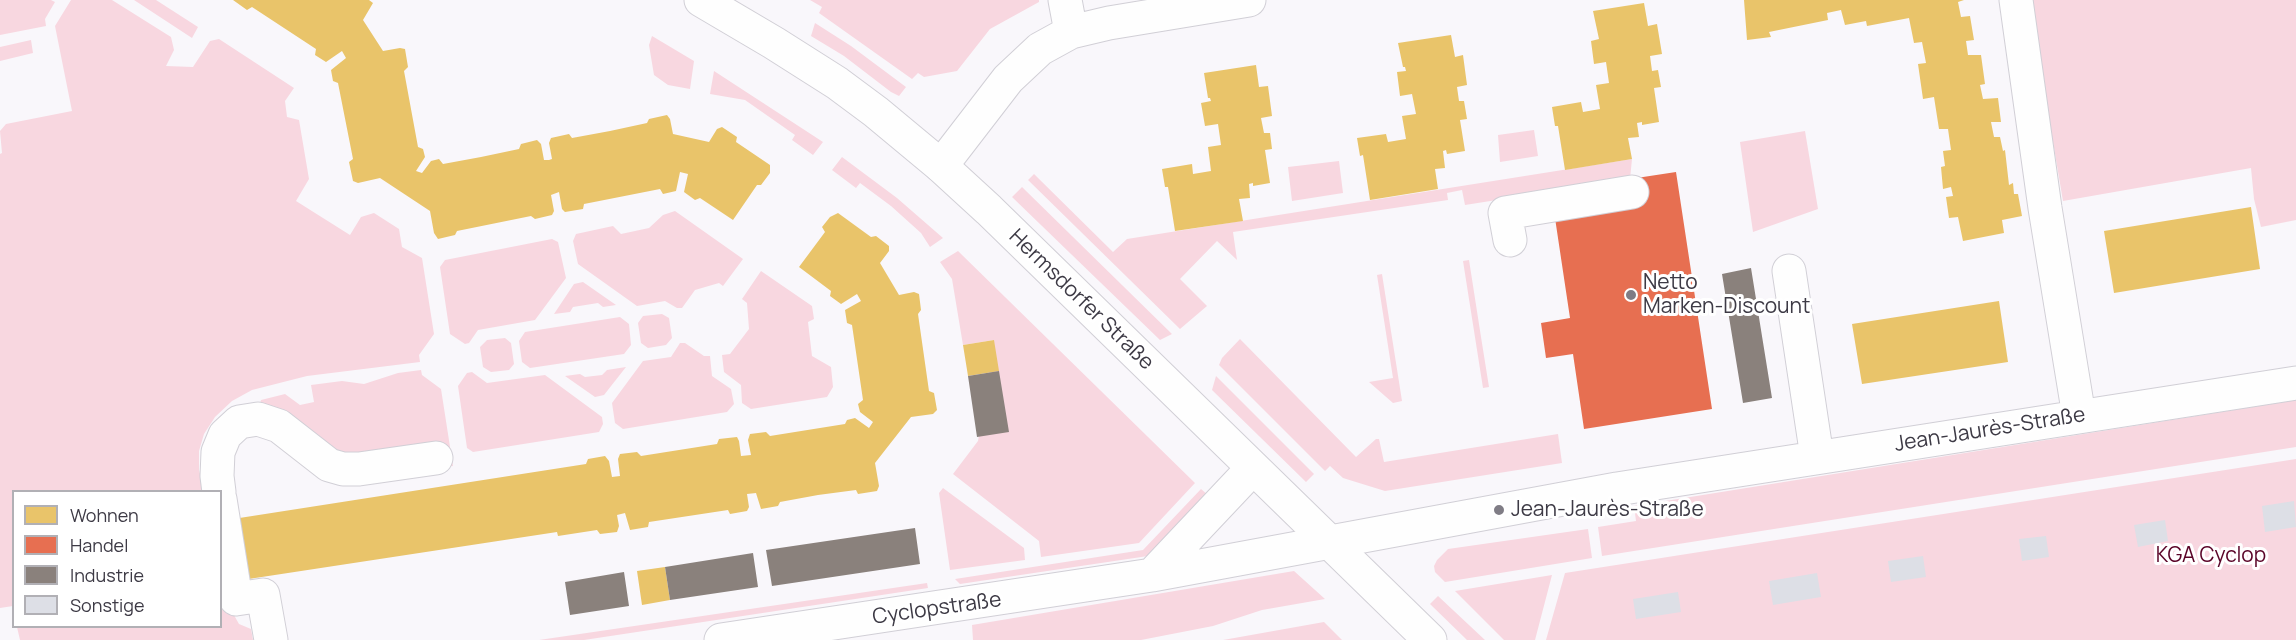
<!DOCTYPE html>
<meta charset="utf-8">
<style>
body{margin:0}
#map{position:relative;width:2296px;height:640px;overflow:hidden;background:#f9f7fb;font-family:Manrope,sans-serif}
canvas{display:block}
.legend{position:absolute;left:12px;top:490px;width:210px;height:138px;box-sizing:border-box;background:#fff;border:2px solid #b1b0b5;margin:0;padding:8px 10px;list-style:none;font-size:18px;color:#3d3a45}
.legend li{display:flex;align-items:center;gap:12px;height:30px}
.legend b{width:30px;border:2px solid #b1b0b5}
</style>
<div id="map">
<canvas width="2296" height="640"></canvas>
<ul class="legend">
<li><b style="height:16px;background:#e9c46a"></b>Wohnen</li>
<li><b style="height:16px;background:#e76f51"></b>Handel</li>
<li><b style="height:16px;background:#8a817c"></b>Industrie</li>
<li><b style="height:16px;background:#dddfe6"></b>Sonstige</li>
</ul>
</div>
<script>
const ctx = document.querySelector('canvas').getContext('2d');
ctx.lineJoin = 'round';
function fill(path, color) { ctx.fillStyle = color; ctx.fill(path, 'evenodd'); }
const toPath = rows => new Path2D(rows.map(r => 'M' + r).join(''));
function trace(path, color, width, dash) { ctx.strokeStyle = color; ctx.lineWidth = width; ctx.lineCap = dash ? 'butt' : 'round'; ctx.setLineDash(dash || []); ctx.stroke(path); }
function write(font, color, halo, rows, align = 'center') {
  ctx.font = font + ' Manrope,sans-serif'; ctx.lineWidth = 6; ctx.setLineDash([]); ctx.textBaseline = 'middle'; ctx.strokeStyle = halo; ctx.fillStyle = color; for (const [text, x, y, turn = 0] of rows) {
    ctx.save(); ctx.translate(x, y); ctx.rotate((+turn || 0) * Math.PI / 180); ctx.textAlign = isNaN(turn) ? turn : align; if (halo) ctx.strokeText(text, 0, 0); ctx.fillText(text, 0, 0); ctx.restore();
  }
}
fill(toPath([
 [0,0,51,0,55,2,45,19,46,26,0,35],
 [71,0,112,0,171,37,174,50,166,66,193,67,210,41,219,39,294,88,285,101,287,117,299,120,309,179,296,201,350,235,361,217,374,213,399,229,402,247,422,258,434,334,419,355,420,362,307,376,252,390,232,401,215,417,204,434,199,451,199,470,205,491,14,492,13,606,0,608,0,154,2,153,0,131,6,124,72,111,55,26],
 [134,0,156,0,198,27,192,38],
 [810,0,1039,0,1039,2,990,29,957,71,924,77,918,73,912,79,819,13,822,7],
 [2029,0,2296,0,2296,220,2261,227,2254,199,2251,168,2063,201],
 [815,23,851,46,906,87,899,96,891,92,844,56,811,36],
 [652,36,694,61,690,89,668,85,654,75,649,45],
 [31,40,33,53,0,61,0,47],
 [714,71,823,142,813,155,792,140,795,135,745,100,710,94],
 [1534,130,1538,156,1500,162,1498,135],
 [1805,131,1818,209,1753,232,1740,142],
 [842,157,897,198,943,238,930,247,921,233,891,206,860,183,856,188,832,170],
 [1632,159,1630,179,1465,205,1462,190,1447,193,1448,200,1233,232,1237,260,1217,241,1180,279,1207,306,1180,329,1028,180,1034,174,1113,252,1127,239],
 [1339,161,1343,193,1292,201,1288,167],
 [1022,187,1172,334,1160,340,1012,197],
 [675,211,743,259,723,286,719,283,695,290,682,308,677,308,665,301,637,306,578,264,573,241,576,234,613,226,621,234,649,228,663,215],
 [552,239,558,242,566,278,535,320,478,330,469,343,465,344,450,334,440,267,445,260],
 [958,251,1195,483,1139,543,1041,557,1039,541,953,474,978,441,994,340,963,345,952,279,940,262],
 [1469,260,1481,337,1489,387,1483,388,1463,261],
 [761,271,812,306,814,319,808,322,812,356,831,367,833,387,827,397,751,409,742,403,741,385,724,372,722,355,730,354,749,329,747,303,742,299],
 [1382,274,1402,401,1393,403,1369,382,1393,378,1377,275],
 [583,282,616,305,603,307,598,303,573,307,570,312,554,314,574,284],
 [662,314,669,318,672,338,666,345,648,348,641,343,638,323,643,316],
 [620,317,629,324,631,345,624,354,530,368,522,362,519,341,525,332],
 [505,338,511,343,514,364,509,370,491,372,483,367,480,347,487,340],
 [1240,339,1356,457,1376,439,1379,439,1384,462,1558,434,1562,463,1385,491,1343,478,1330,466,1325,471,1219,365,1222,358],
 [680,343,685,343,704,356,710,356,712,376,731,389,734,404,727,412,623,429,615,423,612,403,643,361,671,357],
 [626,367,604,395,595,397,565,376,580,374,585,377,602,375,607,370],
 [421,370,422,375,441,389,453,466,444,467,343,456,260,404,261,400,285,394,300,405,314,402,311,385,342,381,364,384,398,373],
 [472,372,487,383,545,375,602,417,603,424,599,432,473,452,467,448,458,386,467,373],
 [1216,376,1314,474,1306,482,1212,390],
 [2296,400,2296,447,1602,556,1598,527,1636,521,1634,506],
 [2296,459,2296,640,1546,640,1565,573],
 [943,488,1024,548,1025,560,950,570,939,493],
 [1201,489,1208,495,1148,556,960,584,955,579,1143,550],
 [1588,529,1592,558,1445,582,1435,572,1434,566,1437,560,1448,549],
 [1294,571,1325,599,1262,610,1213,626,1141,640,973,640,972,625],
 [1552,575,1535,640,1504,640,1455,591],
 [927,583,928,588,584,640,539,640],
 [221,585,222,594,239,624,251,629,253,640,20,640,17,627,220,626],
 [1438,596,1485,640,1467,640,1430,604],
 [1324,622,1342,640,1223,640]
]), '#f8d7e0');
fill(toPath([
 [233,0,369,0,373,3,363,20,383,51,400,48,405,49,408,67,404,71,418,147,423,149,425,157,416,171,422,173,431,161,439,159,443,164,481,157,519,149,521,144,537,140,541,144,544,160,549,160,552,159,549,143,551,138,569,134,572,138,610,131,647,123,649,119,667,115,670,119,673,134,709,142,717,129,722,127,737,137,736,142,770,165,770,173,761,185,757,185,733,220,700,198,695,200,684,192,688,174,680,172,676,191,663,194,660,189,584,204,583,209,565,212,562,209,559,192,551,195,554,211,552,215,535,219,531,216,457,231,455,235,438,239,434,233,430,211,380,178,358,183,353,181,349,162,353,159,338,83,333,81,331,70,346,58,342,51,326,62,315,55,316,49,252,7,247,10],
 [1744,0,1964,0,1958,2,1961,17,1970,16,1974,40,1966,41,1968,55,1981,55,1985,84,1980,85,1983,99,1998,98,2001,122,1991,122,1994,137,2000,137,2003,151,2005,150,2009,185,2013,183,2014,194,2018,194,2022,216,2002,220,2004,233,1963,241,1958,217,1949,218,1946,197,1953,196,1951,187,1943,189,1941,167,1945,166,1943,151,1951,150,1948,129,1939,129,1934,97,1923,99,1918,64,1926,63,1922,42,1914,43,1909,18,1867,26,1866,21,1845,25,1841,10,1827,13,1828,20,1769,32,1771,37,1747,40],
 [1644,3,1648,26,1657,24,1662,54,1650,56,1652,71,1658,70,1661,87,1654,88,1659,122,1642,125,1642,122,1637,123,1639,137,1628,138,1632,159,1565,170,1558,126,1555,126,1552,107,1581,102,1583,112,1600,109,1596,85,1609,83,1606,62,1594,64,1591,41,1599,39,1593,11],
 [1451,35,1455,57,1463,55,1467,85,1457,87,1459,101,1464,101,1467,119,1460,120,1465,151,1447,154,1446,150,1443,151,1445,168,1435,169,1438,189,1370,200,1363,155,1360,156,1357,138,1386,134,1388,142,1406,139,1402,116,1416,114,1412,94,1400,96,1397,72,1406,71,1405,67,1403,67,1398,43],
 [1256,65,1259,87,1268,86,1272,116,1261,118,1264,133,1270,133,1272,149,1265,150,1270,183,1253,186,1253,183,1249,184,1250,198,1239,199,1243,221,1175,231,1168,187,1165,187,1162,169,1192,164,1193,174,1211,171,1208,147,1221,145,1218,124,1205,126,1201,103,1211,101,1210,98,1208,98,1204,73],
 [2251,207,2260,269,2114,293,2104,231],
 [838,213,871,237,876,236,889,246,889,251,880,263,899,295,914,292,919,294,921,310,918,314,929,391,934,393,937,410,933,414,911,417,875,463,879,486,877,491,858,494,856,490,818,495,780,502,778,506,761,509,756,493,747,494,749,507,747,511,730,514,728,510,649,522,648,527,630,530,625,513,617,515,619,526,617,532,600,534,597,530,558,536,557,532,242,580,233,519,586,464,588,459,605,456,609,461,612,477,620,476,618,459,620,454,637,452,641,456,717,444,719,439,737,437,739,441,741,456,751,455,748,440,750,434,766,432,770,436,845,424,847,420,855,418,869,428,873,422,860,412,858,404,863,400,852,325,847,323,845,310,861,301,857,294,841,304,830,296,831,291,799,267,825,232,822,227,830,217],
 [1999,301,2008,362,1862,384,1852,324],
 [994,340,999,371,968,376,963,345],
 [665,567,670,600,642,605,637,571]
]), '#e9c46a');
fill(toPath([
 [1676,172,1712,409,1584,429,1573,354,1546,358,1541,323,1570,318,1555,218,1630,179]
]), '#e76f51');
fill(toPath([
 [1751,268,1772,398,1743,403,1722,274],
 [999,371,1009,432,977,437,968,376],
 [915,528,920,564,772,586,766,550],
 [753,553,758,587,670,600,665,567],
 [624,572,629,606,570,615,565,582]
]), '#8a817c');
fill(toPath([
 [2294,501,2296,527,2265,532,2262,506],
 [2165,520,2168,541,2138,547,2134,525],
 [2046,536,2049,557,2022,561,2019,539],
 [1923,556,1926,577,1891,582,1888,561],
 [1817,573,1821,597,1773,605,1769,581],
 [1678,592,1681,612,1636,619,1633,599]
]), '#dddfe6');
const minor = toPath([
 [1065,0,1071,32],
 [2016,0,2045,208,2079,416],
 [941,166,1008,79,1040,49,1071,32,1109,23,1249,0],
 [1510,240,1505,213,1632,192],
 [1789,271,1817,457],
 [219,492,217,476,218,452,225,435,239,422,258,419,279,426,329,465,343,469,359,469,436,458],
 [220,499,236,599,263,595,271,640],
 [1152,575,1253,468],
 [721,640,1152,575,1617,489,2296,383]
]);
const major = toPath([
 [701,0,774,43,837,83,876,112,941,166,989,210,1430,640]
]);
trace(minor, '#d1cfd6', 35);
trace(major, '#d1cfd6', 35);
trace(minor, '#fefefe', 33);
trace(major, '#fefefe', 33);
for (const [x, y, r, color] of [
 [1631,295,6,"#7f7c85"],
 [1499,510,6,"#7f7c85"]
]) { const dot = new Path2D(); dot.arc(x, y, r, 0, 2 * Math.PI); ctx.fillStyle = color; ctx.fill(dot); trace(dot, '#fff', 2); }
write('21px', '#3d3a45', '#fff', [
 ["Netto",1643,283],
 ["Marken-Discount",1643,307],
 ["Jean-Jaurès-Straße",1511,510]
], 'left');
write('21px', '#3d3a45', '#fff', [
 ["Hermsdorfer Straße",1081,300,44],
 ["Jean-Jaurès-Straße",1990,430,-9],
 ["Cyclopstraße",937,609,-8]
]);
write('21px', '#5a0428', '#fff', [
 ["KGA Cyclop",2211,556]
]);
</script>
